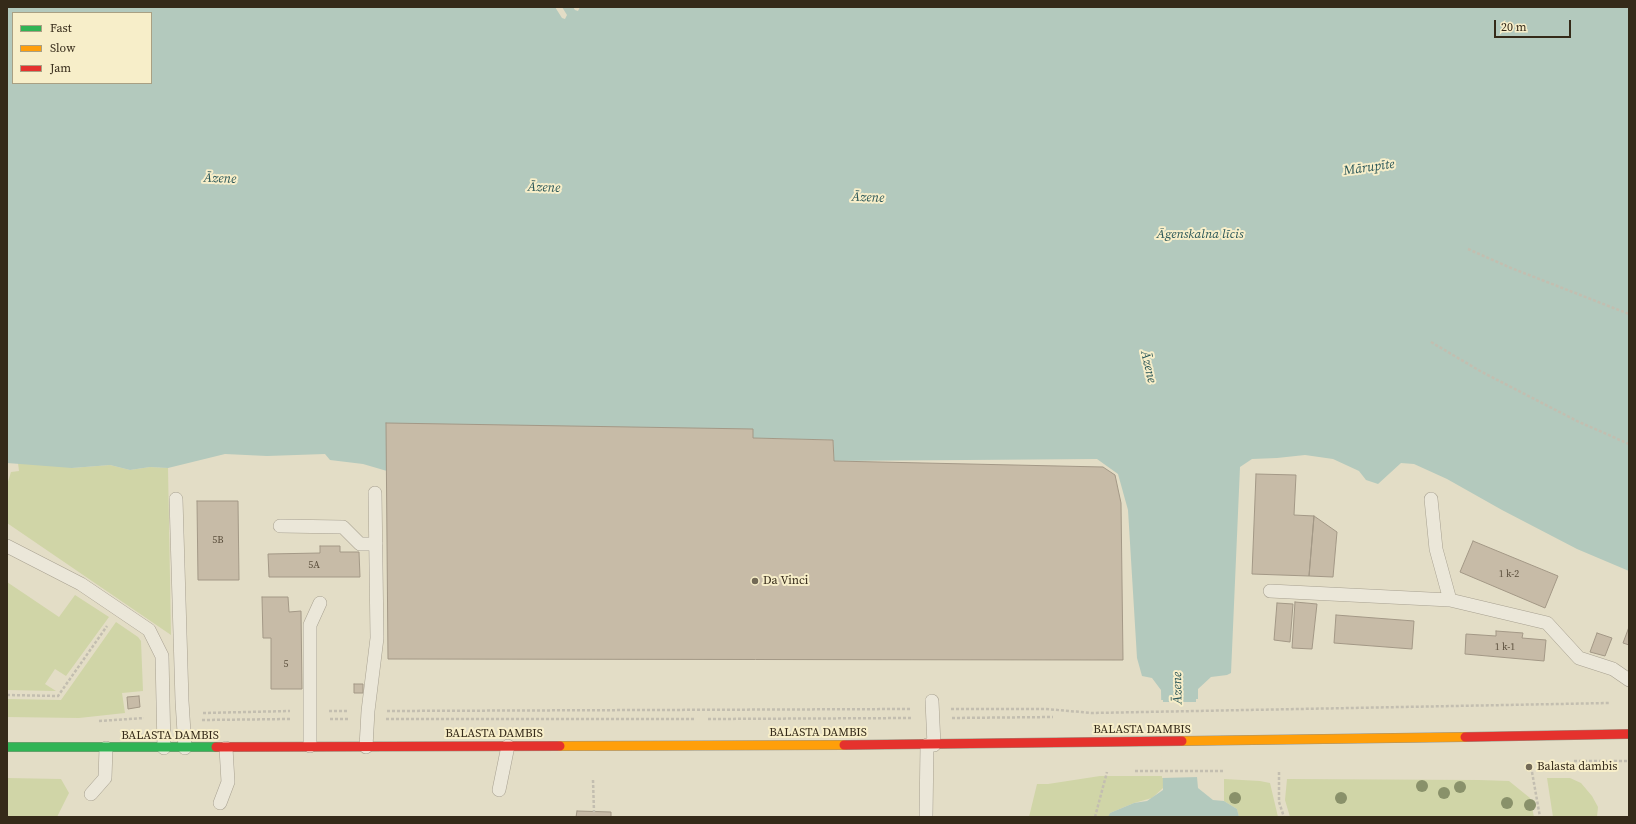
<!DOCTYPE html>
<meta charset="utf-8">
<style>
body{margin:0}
#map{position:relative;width:1636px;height:824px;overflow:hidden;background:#e3ddc6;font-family:"Source Serif 4",serif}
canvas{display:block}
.frame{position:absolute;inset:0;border:8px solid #352a19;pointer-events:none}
.legend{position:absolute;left:12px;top:12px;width:140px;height:72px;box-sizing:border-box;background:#f7eec9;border:1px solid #a9a083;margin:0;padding:5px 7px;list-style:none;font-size:12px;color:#352a19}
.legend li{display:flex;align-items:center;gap:8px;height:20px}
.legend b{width:20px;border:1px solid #a9a083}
.scale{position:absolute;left:1494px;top:20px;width:77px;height:18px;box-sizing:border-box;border:2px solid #352a19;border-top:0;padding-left:5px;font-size:12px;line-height:14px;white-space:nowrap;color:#352a19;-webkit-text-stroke:3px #f7eec9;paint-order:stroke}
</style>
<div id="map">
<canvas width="1636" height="824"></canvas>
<div class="frame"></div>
<ul class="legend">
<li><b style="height:5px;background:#30b455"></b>Fast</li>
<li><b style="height:5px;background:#ff9f0a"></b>Slow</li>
<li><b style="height:5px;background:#e5322d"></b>Jam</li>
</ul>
<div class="scale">20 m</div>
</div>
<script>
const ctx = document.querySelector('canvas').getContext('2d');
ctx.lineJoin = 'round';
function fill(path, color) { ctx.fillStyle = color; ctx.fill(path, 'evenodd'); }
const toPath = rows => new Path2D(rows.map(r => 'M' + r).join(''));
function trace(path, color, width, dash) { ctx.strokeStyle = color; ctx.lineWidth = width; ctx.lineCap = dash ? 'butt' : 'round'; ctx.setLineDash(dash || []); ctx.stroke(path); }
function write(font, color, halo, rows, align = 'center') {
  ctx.font = font + ' "Source Serif 4",serif'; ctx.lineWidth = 4; ctx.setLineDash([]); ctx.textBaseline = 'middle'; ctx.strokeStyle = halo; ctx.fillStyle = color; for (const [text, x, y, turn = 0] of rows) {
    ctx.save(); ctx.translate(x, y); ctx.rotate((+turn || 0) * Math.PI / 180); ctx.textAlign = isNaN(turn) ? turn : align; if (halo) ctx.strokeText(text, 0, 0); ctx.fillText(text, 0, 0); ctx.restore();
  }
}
fill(toPath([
 [7,438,72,468,110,465,130,470,150,467,168,468,171,635,7,523,7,485,11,472,19,471,18,463,7,463],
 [7,582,59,617,75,595,109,617,66,676,55,669,45,684,56,691,7,690],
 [116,622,138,637,141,641,143,691,122,693,125,713,79,718,7,717,7,699,61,700],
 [1100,776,1164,776,1163,788,1152,798,1134,803,1110,813,1109,817,1029,817,1037,784,1048,784],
 [7,778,61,779,69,793,57,817,7,817],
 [1547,778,1570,778,1581,783,1592,796,1598,807,1597,817,1553,817],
 [1224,779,1260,781,1270,783,1278,817,1239,817,1237,809,1224,801],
 [1287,779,1479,780,1509,781,1530,798,1534,817,1290,817,1285,800]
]), '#d0d5a7');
fill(toPath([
 [7,7,555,7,562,18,565,19,567,15,562,7,573,7,575,10,578,11,580,7,1629,7,1629,571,1577,549,1502,510,1447,479,1414,464,1401,463,1378,484,1366,480,1359,471,1333,459,1305,455,1277,458,1252,459,1240,467,1231,673,1227,675,1211,677,1198,689,1198,699,1196,699,1196,777,1197,777,1198,788,1213,800,1224,801,1237,809,1239,817,1108,817,1110,813,1134,803,1147,801,1163,790,1161,690,1152,678,1142,676,1137,658,1128,510,1118,474,1097,459,834,461,833,440,753,438,387,471,363,464,330,460,325,454,267,456,225,454,168,468,150,467,130,470,110,465,72,468,7,463],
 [13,13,151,13,151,83,13,83]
]), '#b3c9bd');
fill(toPath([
 [1196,699,1200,700,1198,701,1198,775,1199,777,1162,778,1159,700,1163,700,1163,702,1196,702]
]), '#e3ddc6');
const building = toPath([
 [386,423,753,429,753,438,833,440,834,461,1103,467,1115,475,1121,503,1123,660,388,659,386,423],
 [1256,474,1296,475,1294,515,1314,516,1309,576,1252,574,1256,474],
 [197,501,238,501,239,580,198,580,197,501],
 [1314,516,1337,532,1333,577,1309,576,1314,516],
 [1473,541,1558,576,1545,608,1460,572,1473,541],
 [320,546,340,546,340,552,359,552,360,577,269,577,268,554,320,553,320,546],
 [262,597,288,597,289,612,301,611,302,689,271,689,271,638,263,638,262,597],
 [1295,602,1317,604,1312,649,1292,648,1295,602],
 [1277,603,1293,604,1290,642,1274,640,1277,603],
 [1336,615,1414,621,1412,649,1334,643,1336,615],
 [1629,627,1629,645,1623,643,1629,627],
 [1496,631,1523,633,1522,638,1546,640,1544,661,1465,654,1466,634,1496,636,1496,631],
 [1597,633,1612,638,1605,656,1590,652,1597,633],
 [354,684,363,684,363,693,354,693,354,684],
 [139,696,140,707,128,709,127,697,139,696],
 [577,811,611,812,611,817,576,817,577,811]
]);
fill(building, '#c7bba7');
trace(building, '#a39886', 1);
const lane = toPath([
 [176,499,182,701,185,748],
 [1431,499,1436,549,1450,600],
 [280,526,343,527,360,544,376,544],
 [7,546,81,584,149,630,162,656,164,748],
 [1270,591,1450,600,1547,623,1579,658,1613,669,1629,680],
 [932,701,934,745],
 [310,746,310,625,320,603],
 [366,747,368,711,377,638,375,493],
 [499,790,508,746],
 [91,794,105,778,106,748],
 [220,803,228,782,226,748],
 [926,817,927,745]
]);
const fast = toPath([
 [7,747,216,747]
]);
const slow = toPath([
 [1182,741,1465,737],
 [560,746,844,745]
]);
const jam = toPath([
 [1465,737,1629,734],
 [844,745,1182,741],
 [216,747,560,746]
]);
trace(lane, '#a7a090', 14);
trace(fast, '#979180', 10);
trace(slow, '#979180', 10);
trace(jam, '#979180', 10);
trace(toPath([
 [1468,249,1511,268,1629,314],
 [1431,342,1480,371,1577,421,1629,444],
 [7,695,58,696,107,626],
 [951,709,1046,709,1092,713,1609,703],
 [329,711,348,711],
 [387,711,912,709],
 [203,713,290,711],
 [952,718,1053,717],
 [330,719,349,719],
 [386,719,695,719],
 [708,719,913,718],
 [202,720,291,719],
 [99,721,144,718],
 [1574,761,1629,761],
 [1135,771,1225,771],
 [1279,772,1279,802,1284,817],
 [1532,772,1540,817],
 [593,780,594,812],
 [1095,817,1107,772]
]), '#c3beb0', 2.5, [3, 2]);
trace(lane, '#ebe7d9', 13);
trace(fast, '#30b455', 9);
trace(slow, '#ff9f0a', 9);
trace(jam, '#e5322d', 9);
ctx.fillStyle = '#89916a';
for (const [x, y] of [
 [1422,786],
 [1460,787],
 [1444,793],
 [1235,798],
 [1341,798],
 [1507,803],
 [1530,805]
]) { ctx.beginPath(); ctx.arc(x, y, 6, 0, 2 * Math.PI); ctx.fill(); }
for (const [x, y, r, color] of [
 [755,581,4,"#726956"],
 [1529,767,4,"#726956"]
]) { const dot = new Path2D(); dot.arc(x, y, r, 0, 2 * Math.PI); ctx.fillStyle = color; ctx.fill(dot); trace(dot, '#f7eec9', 1.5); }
write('10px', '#5a4e3c', null, [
 ["5B",218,540],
 ["5A",314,565],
 ["1 k-2",1509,574],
 ["1 k-1",1505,647],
 ["5",286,664]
]);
write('12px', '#352a19', '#f7eec9', [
 ["Da Vinci",763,581],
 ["Balasta dambis",1537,767]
], 'left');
write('12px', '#352a19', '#f7eec9', [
 ["BALASTA DAMBIS",1142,730],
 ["BALASTA DAMBIS",818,733],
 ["BALASTA DAMBIS",494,734],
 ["BALASTA DAMBIS",170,736]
]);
write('italic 13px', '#275456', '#f7eec9', [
 ["Mārupīte",1369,168,-8],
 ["Āzene",220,179,2],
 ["Āzene",544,188,2],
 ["Āzene",868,198,2],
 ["Āgenskalna līcis",1200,235],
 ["Āzene",1148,367,77],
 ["Āzene",1178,688,-91]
]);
</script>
